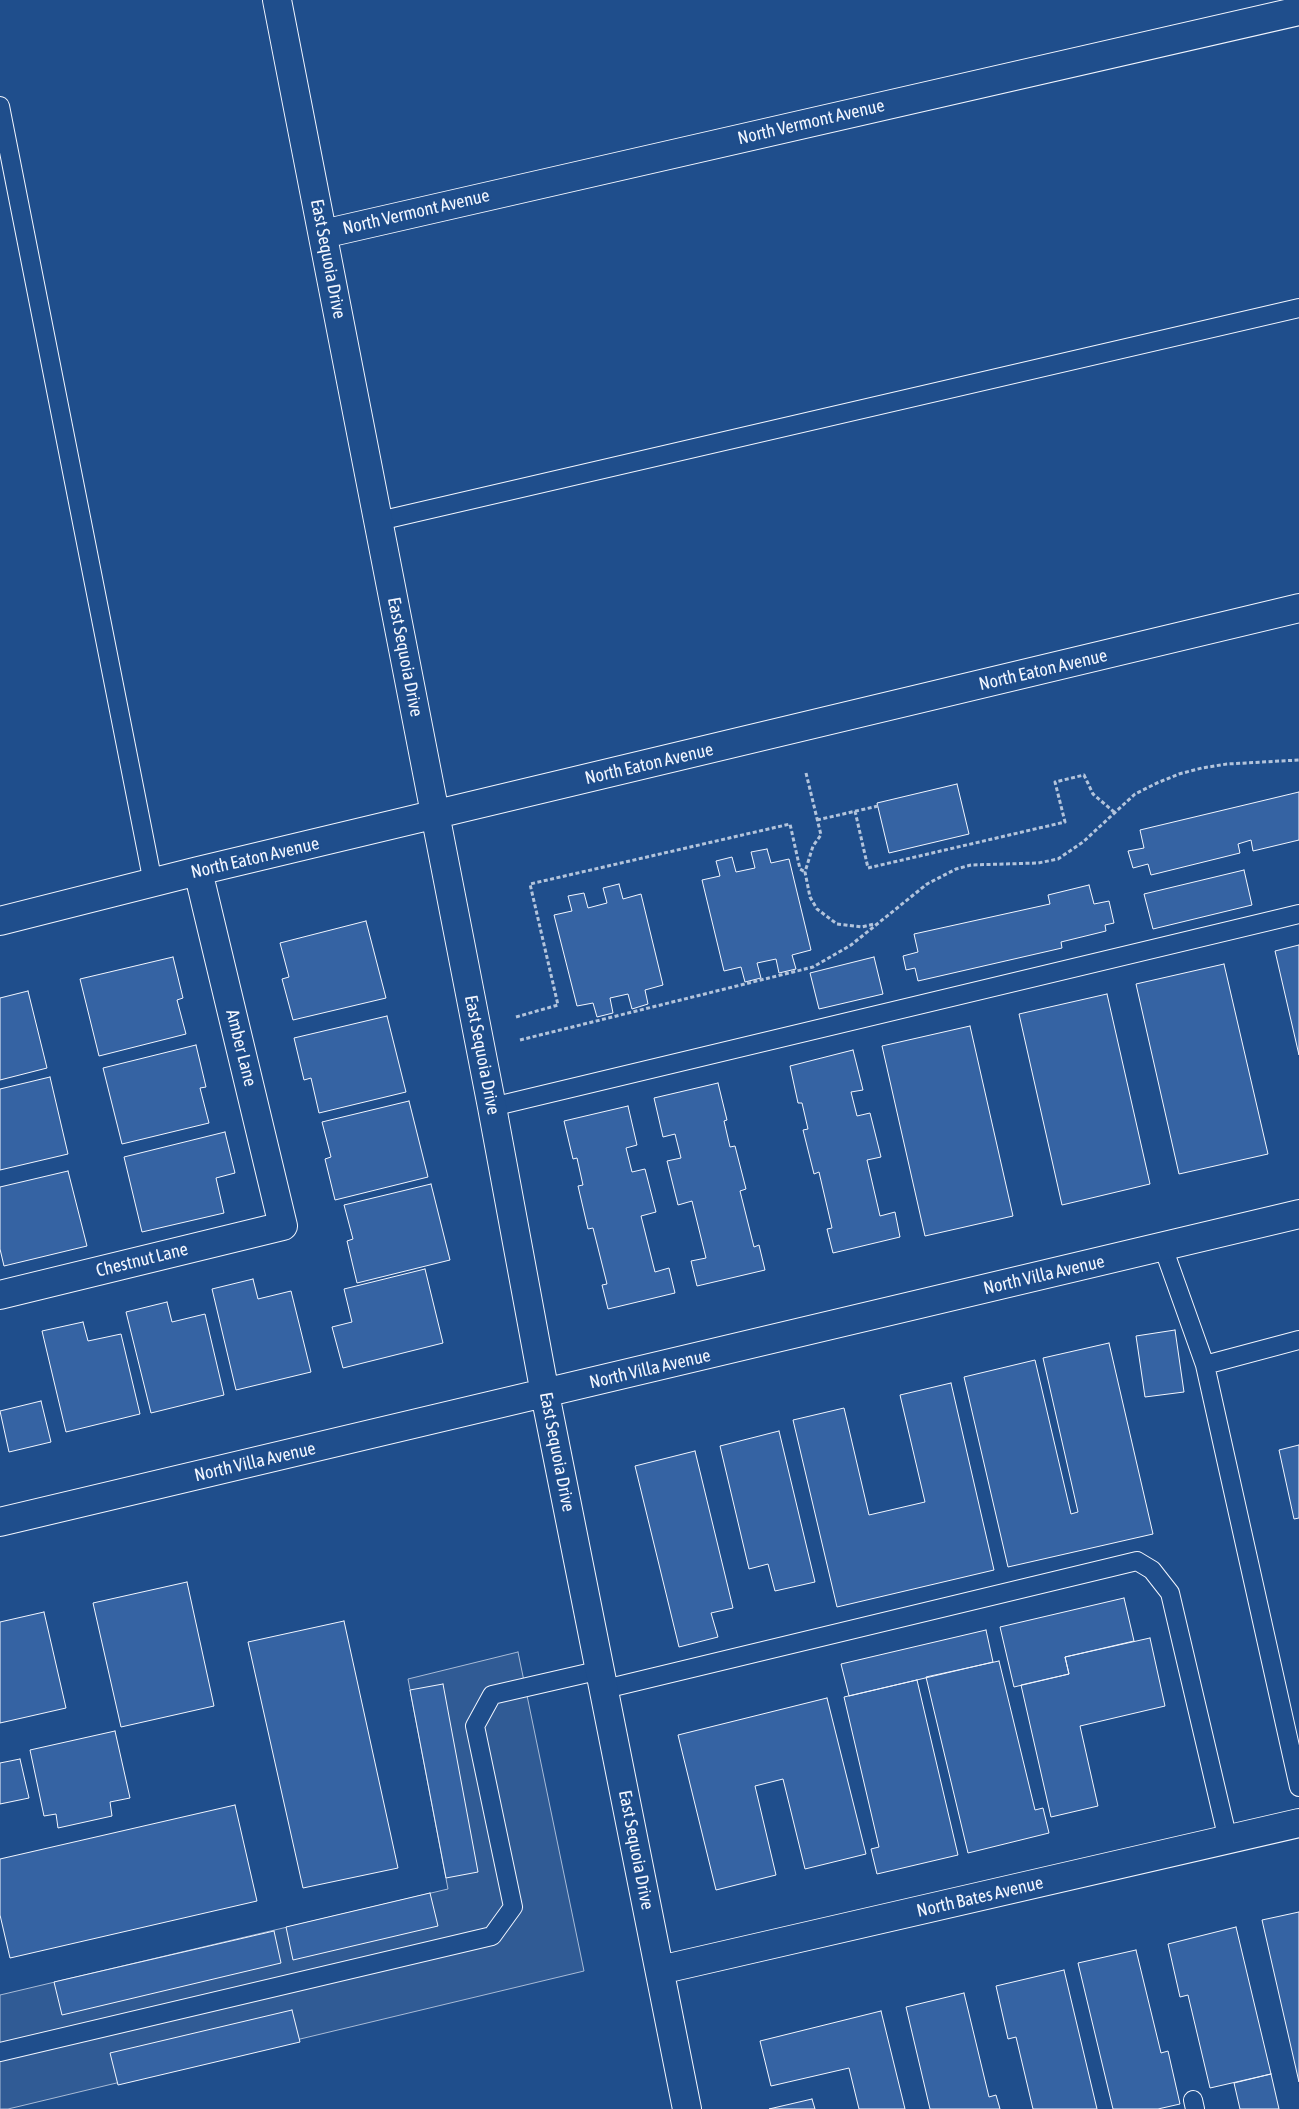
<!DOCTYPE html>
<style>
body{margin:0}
canvas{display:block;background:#1f4e8c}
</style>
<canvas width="1299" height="2109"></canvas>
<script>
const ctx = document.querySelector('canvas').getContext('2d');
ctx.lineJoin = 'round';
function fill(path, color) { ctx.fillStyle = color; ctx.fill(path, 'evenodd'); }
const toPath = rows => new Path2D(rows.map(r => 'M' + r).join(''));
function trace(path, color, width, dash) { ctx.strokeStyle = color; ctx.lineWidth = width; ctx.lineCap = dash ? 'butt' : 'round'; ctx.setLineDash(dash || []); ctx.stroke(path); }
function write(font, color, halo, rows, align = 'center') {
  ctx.font = font + ' "Asap Condensed",sans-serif'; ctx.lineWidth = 4; ctx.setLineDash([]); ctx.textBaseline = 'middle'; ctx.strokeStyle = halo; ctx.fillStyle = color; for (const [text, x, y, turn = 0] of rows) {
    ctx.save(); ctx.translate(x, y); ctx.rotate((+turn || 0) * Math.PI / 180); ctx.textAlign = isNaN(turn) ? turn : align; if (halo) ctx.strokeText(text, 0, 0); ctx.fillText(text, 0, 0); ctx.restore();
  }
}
const built = toPath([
 [518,1652,584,1971,8,2109,0,2109,0,1995,448,1889,408,1679,518,1652]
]);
fill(built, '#305b95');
trace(built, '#a8bbd7', 1);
const building = toPath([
 [957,784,969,834,889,853,877,803,957,784],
 [1299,792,1299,840,1253,851,1251,840,1238,844,1240,853,1151,875,1148,864,1133,868,1128,851,1144,848,1140,830,1299,792],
 [767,849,771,863,789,859,811,950,792,955,796,969,779,973,776,959,757,963,761,978,745,982,741,967,724,971,702,880,720,876,716,861,732,857,736,872,755,868,751,852,767,849],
 [1244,870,1252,905,1153,929,1144,894,1244,870],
 [619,884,623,899,641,894,663,985,645,990,648,1004,632,1009,628,994,610,998,613,1013,597,1017,593,1003,577,1006,554,915,572,911,568,896,584,893,588,908,607,903,603,888,619,884],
 [1089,885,1094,904,1109,901,1114,923,1105,925,1106,931,1061,942,1062,948,918,981,915,968,906,970,903,956,918,952,914,934,1050,904,1048,895,1089,885],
 [366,921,386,998,293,1020,282,979,289,977,280,943,366,921],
 [1299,945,1299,1055,1275,951,1299,945],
 [173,957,183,998,177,1000,186,1034,99,1056,80,979,173,957],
 [874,957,883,994,819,1009,810,973,874,957],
 [1224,964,1268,1154,1179,1174,1136,984,1224,964],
 [28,991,47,1068,0,1080,0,998,28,991],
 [1107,994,1150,1184,1062,1205,1019,1014,1107,994],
 [387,1016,406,1092,319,1113,311,1078,304,1080,294,1038,387,1016],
 [970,1026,1013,1216,925,1236,882,1046,970,1026],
 [196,1045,206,1087,200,1088,209,1123,122,1144,103,1068,196,1045],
 [853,1050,863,1090,851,1092,857,1116,870,1113,881,1157,867,1160,880,1216,895,1212,900,1237,833,1253,827,1229,832,1228,819,1172,814,1174,803,1130,808,1129,802,1103,798,1103,790,1066,853,1050],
 [50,1077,68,1154,0,1170,0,1089,50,1077],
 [718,1083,727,1120,724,1121,730,1147,735,1146,746,1189,740,1191,754,1247,759,1245,765,1270,697,1286,691,1261,706,1258,692,1201,678,1205,667,1161,681,1158,675,1134,663,1137,654,1098,718,1083],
 [409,1101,428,1177,335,1200,325,1159,331,1157,322,1122,409,1101],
 [628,1106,637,1145,626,1148,632,1172,645,1169,656,1212,641,1216,655,1272,669,1268,675,1293,608,1309,602,1285,607,1284,593,1228,588,1229,578,1186,583,1185,577,1158,573,1159,564,1121,628,1106],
 [225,1132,235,1173,216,1178,224,1213,142,1232,124,1157,225,1132],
 [68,1171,87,1246,4,1266,0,1249,0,1187,68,1171],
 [431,1184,450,1260,357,1283,347,1241,353,1239,344,1205,431,1184],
 [425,1269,443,1343,343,1368,332,1327,352,1322,344,1289,425,1269],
 [253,1279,258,1299,291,1291,311,1372,236,1390,212,1289,253,1279],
 [167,1302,172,1322,205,1314,224,1395,151,1413,126,1312,167,1302],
 [83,1322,88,1341,121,1334,140,1414,66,1432,42,1331,83,1322],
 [1175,1330,1184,1392,1145,1397,1136,1336,1175,1330],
 [1109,1343,1153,1534,1008,1567,964,1377,1035,1360,1071,1514,1078,1512,1043,1358,1109,1343],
 [951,1383,994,1570,837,1607,793,1420,844,1408,869,1515,925,1502,900,1395,951,1383],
 [41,1401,51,1442,9,1452,0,1411,41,1401],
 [779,1431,815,1582,775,1591,768,1564,749,1569,720,1446,779,1431],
 [1299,1445,1299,1518,1294,1519,1279,1450,1299,1445],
 [695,1451,733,1608,711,1613,718,1637,679,1647,635,1466,695,1451],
 [187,1582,214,1706,121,1727,93,1603,187,1582],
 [1124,1598,1134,1641,1065,1657,1069,1674,1014,1687,1000,1627,1124,1598],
 [44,1612,66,1708,0,1723,0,1622,44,1612],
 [344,1621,398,1868,303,1888,248,1642,344,1621],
 [986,1630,993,1662,849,1696,841,1664,986,1630],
 [1150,1638,1165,1706,1080,1726,1098,1806,1051,1817,1021,1685,1069,1674,1065,1657,1150,1638],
 [999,1661,1035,1810,1043,1808,1049,1833,968,1853,926,1677,999,1661],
 [917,1680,958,1855,877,1874,871,1849,879,1847,844,1697,917,1680],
 [443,1684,478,1872,446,1878,410,1690,443,1684],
 [827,1698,866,1854,805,1869,783,1779,755,1786,776,1875,716,1890,678,1735,827,1698],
 [115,1731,130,1798,110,1802,112,1816,58,1828,56,1814,44,1816,30,1750,115,1731],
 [20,1759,29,1798,0,1804,0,1763,20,1759],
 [235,1805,257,1901,10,1958,0,1915,0,1859,235,1805],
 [430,1893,438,1926,293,1960,286,1927,430,1893],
 [1299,1912,1299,2082,1262,1920,1299,1912],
 [1236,1927,1271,2074,1210,2088,1188,1995,1180,1997,1168,1944,1236,1927],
 [274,1931,281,1963,62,2015,54,1982,274,1931],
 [1136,1950,1161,2053,1168,2051,1180,2104,1158,2109,1113,2109,1078,1963,1136,1950],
 [1064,1970,1097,2109,1033,2109,1016,2037,1008,2039,996,1986,1064,1970],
 [964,1993,989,2097,996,2095,1000,2109,930,2109,906,2007,964,1993],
 [292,2010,300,2042,118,2085,110,2053,292,2010],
 [881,2011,905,2109,859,2109,849,2068,771,2086,760,2041,881,2011],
 [1271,2074,1279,2109,1240,2109,1234,2083,1271,2074],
 [812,2099,815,2109,769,2109,812,2099]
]);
fill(building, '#3563a3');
trace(building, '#f2f6ff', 1);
const service = toPath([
 [0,106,153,883],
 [379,521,1299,308],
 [492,1107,1299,914],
 [1163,1247,1205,1365,1299,1787],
 [1205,1365,1299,1340],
 [605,1689,1137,1561,1152,1570,1170,1593,1228,1840],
 [0,2052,492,1936,513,1907,475,1726,492,1695,601,1670],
 [1193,2100,1195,2109]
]);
const minor = toPath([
 [277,0,492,1107,545,1394,687,2109],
 [323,234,1299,11],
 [0,921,198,871,1299,608],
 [0,1295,283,1226,198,871],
 [0,1522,1299,1214],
 [660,1970,1299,1823]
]);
trace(service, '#f2f6ff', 20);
trace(minor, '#f2f6ff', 30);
trace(toPath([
 [806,773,821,835,813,846,805,872,810,897,817,909,837,924,862,927,874,924],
 [855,811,868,868,1065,822,1055,782,1084,775,1093,794,1114,812],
 [817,820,878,806],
 [516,1017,558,1005,530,884,790,824,800,869,805,872],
 [520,1040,813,967,851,945,927,884,956,869,971,865,1038,863,1058,859,1083,842,1135,794,1157,783,1179,774,1202,768,1227,764,1299,760]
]), '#b3c4dc', 3, [4, 2.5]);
trace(service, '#1f4e8c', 18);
trace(minor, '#1f4e8c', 28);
write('18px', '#f2f6ff', '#1f4e8c', [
 ["North Vermont Avenue",811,122,-13],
 ["North Vermont Avenue",416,212,-13],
 ["East Sequoia Drive",328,259,79],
 ["East Sequoia Drive",405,657,79],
 ["North Eaton Avenue",1043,670,-13],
 ["North Eaton Avenue",649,764,-13],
 ["North Eaton Avenue",255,858,-13],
 ["Amber Lane",241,1048,76],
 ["East Sequoia Drive",482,1055,79],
 ["Chestnut Lane",142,1260,-14],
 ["North Villa Avenue",1044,1275,-13],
 ["North Villa Avenue",650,1369,-13],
 ["East Sequoia Drive",557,1452,79],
 ["North Villa Avenue",255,1462,-13],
 ["East Sequoia Drive",636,1850,79],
 ["North Bates Avenue",980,1897,-13]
]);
</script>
